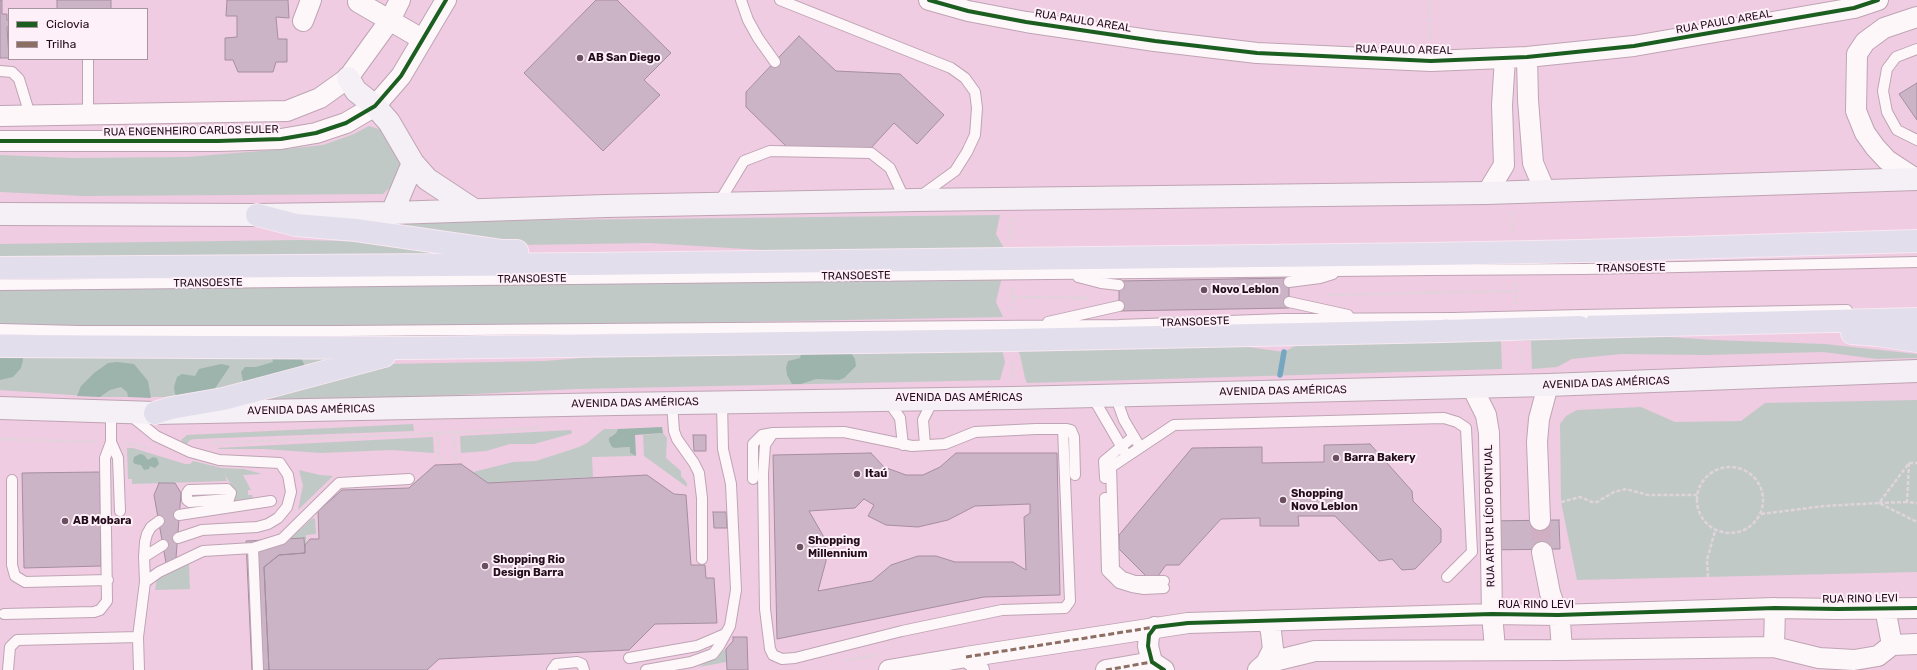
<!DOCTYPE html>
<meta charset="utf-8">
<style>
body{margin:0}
#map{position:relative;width:1917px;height:670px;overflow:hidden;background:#efcce1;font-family:Rubik,sans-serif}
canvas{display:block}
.legend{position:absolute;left:8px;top:8px;width:140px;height:52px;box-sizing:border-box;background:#fef0f8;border:1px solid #a695a0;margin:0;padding:5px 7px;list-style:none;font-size:12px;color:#230c1b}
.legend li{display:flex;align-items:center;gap:8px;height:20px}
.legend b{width:20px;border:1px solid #a695a0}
</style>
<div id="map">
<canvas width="1917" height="670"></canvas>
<ul class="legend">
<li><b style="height:5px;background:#1b5e20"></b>Ciclovia</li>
<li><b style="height:5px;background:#8d6e63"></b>Trilha</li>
</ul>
</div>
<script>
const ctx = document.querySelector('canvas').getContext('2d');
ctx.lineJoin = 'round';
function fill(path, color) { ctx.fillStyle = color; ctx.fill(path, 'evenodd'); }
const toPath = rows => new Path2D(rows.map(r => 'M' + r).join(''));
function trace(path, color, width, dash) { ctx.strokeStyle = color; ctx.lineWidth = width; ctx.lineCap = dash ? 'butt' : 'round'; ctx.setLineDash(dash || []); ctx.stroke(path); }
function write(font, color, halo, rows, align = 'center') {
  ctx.font = font + ' Rubik,sans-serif'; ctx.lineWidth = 4; ctx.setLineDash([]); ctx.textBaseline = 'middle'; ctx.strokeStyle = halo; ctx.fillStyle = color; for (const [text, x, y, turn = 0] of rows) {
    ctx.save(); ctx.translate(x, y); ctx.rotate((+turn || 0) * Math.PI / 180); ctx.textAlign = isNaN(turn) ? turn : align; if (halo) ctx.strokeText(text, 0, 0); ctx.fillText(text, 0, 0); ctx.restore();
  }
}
fill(toPath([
 [369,126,382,130,404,164,396,182,383,194,84,196,0,192,0,155,72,158,187,157,285,149,323,145,354,134],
 [1000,215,996,234,1005,250,778,251,650,243,520,245,372,222],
 [300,240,381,242,467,255,0,259,0,244],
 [1002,277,996,302,1003,317,635,324,263,327,0,325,0,289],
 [1641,335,1714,340,1825,344,1917,354,1917,358,1877,359,1823,352,1705,355,1621,354,1572,359,1557,367,1532,369,1531,341,1501,341,1502,369,1027,383,1025,378,1020,355,1016,346,1234,345,1284,352,1302,342],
 [1001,345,1005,362,1000,380,576,389,235,406,390,364,545,361,678,350],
 [0,352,328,357,328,362,187,397,100,397,0,390],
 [1917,400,1917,572,1577,580,1561,502,1560,424,1566,416,1577,410,1641,407,1675,422,1741,421,1765,403],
 [413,424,414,431,195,439,190,440,186,445,181,440,187,435],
 [604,429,618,429,616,433,611,436,615,448,630,447,630,453,636,456,592,457,593,477,488,483,473,472,513,462,536,461,579,447,587,443],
 [571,430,572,433,570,434,534,444,510,444,486,451,461,453,460,436],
 [663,433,667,438,666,458,681,471,681,476,687,483,687,487,644,456,643,435],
 [433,437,434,453,391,450,321,453,264,449,220,449,217,448],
 [127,448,133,448,185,464,190,464,193,461,222,468,244,469,262,474,243,475,251,490,248,490,248,495,252,495,253,498,235,501,233,488,225,475,227,481,132,484,132,479,128,479],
 [299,470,320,475,333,476,298,510,303,485],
 [313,518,315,519,316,534,306,535,306,544,305,545,304,538,290,539],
 [186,563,189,564,190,589,155,590,157,578],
 [726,649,726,662,699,667,721,652]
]), '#c1c9c6');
fill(toPath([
 [849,350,855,359,856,366,844,378,839,380,816,379,801,384,792,384,787,375,786,368,788,361,800,358,801,354],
 [0,352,23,352,23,360,21,368,13,377,0,380],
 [272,356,300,356,306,368,244,385,241,372,245,367,256,367,273,362],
 [117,362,134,364,148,381,151,398,128,397,127,392,121,387,110,390,100,397,77,396,81,386,94,373,108,363],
 [221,364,230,366,212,393,179,397,175,394,174,387,177,377,182,374,195,376,199,369],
 [662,427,663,433,635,435,636,456,630,453,630,447,615,448,612,447,609,441,609,438,616,433,618,429],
 [140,454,144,455,148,460,153,457,157,458,159,464,155,468,150,466,149,469,144,470,141,465,135,464,133,462,134,457]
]), '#9cb4ac');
trace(toPath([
 [1280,375,1284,352]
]), '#77a6c0', 5.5);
const building = toPath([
 [0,0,2,0,2,14,7,14,7,20,9,20,9,27,7,27,9,58,0,58,0,0],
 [57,0,111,0,111,9,57,9,57,0],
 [227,0,288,0,289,18,276,17,278,39,287,39,287,62,276,62,273,72,238,72,233,60,225,60,225,38,237,37,237,16,226,16,227,0],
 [596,0,617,0,671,53,644,80,660,95,603,151,524,73,596,0],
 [799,36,836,71,900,74,944,115,917,144,894,123,870,149,789,149,746,107,746,92,799,36],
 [1917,83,1917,120,1899,94,1917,83],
 [1289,278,1289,308,1119,311,1119,281,1289,278],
 [693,435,706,435,706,451,694,451,693,435],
 [1370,444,1412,491,1413,501,1441,529,1441,542,1415,569,1402,570,1392,559,1379,561,1335,516,1298,516,1299,526,1260,526,1260,518,1221,519,1179,565,1166,565,1158,576,1146,576,1119,549,1119,535,1192,448,1262,447,1262,463,1324,462,1324,445,1370,444],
 [871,453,884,467,906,475,923,475,940,467,956,453,1057,453,1060,595,984,597,777,639,773,455,871,453],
 [864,499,874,505,868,516,886,525,918,527,948,520,975,506,1030,504,1030,513,1024,517,1026,570,1013,562,955,562,936,556,918,556,891,565,872,581,818,591,826,561,825,539,809,511,855,508,864,499],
 [461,464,488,483,647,475,674,494,686,495,691,565,705,565,706,578,714,578,717,623,655,624,629,650,439,659,427,670,269,670,264,567,279,555,305,553,305,545,310,539,319,539,318,511,342,490,409,488,435,465,461,464],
 [100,472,101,566,24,568,22,473,100,472],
 [159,483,175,483,181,493,176,558,166,563,154,495,159,483],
 [713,512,726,512,727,528,714,528,713,512],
 [1559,520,1560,549,1485,550,1485,521,1559,520],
 [304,538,305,553,279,555,264,567,269,670,252,670,246,541,304,538],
 [733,637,747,637,748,670,727,670,726,649,733,641,733,637]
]);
fill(building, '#ccb4c7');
trace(building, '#a58ea0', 1);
trace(toPath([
 [1540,520,1542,552]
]), '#d0afc3', 20, [20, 10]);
const lane = toPath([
 [741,0,748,20,758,38,775,62],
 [780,0,951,68,965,78,975,92,977,108,975,135,967,152,955,171,919,197],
 [1917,49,1896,57,1887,69,1883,91,1887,112,1897,130,1917,140],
 [88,59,88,114],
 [0,71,12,72,19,79,30,115],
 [718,204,744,161,770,151,871,153,890,168,905,200],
 [1583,269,1917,262],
 [1078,277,1101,283,1119,285],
 [1289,282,1320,278,1333,274],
 [0,285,1430,270],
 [1289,302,1348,315],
 [1583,315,1847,310],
 [1048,322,1119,306],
 [0,329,79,331,338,331,1119,325,1284,319,1453,318],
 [1115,395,1124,420,1137,442],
 [1092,396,1124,451],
 [888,401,900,418,903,445],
 [672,403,674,431,677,439,694,463,699,473,702,498,702,559],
 [130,415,156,436,190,452,219,460,280,463,288,475,291,492,287,507,278,518,268,524,257,527,202,530,178,538],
 [1063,429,1070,601,1065,608,1002,610,902,631,795,658,782,659,773,655,770,649,765,609,763,474,765,445,773,433,844,432,912,446,945,444,975,432,1036,429,1067,429,1071,430,1074,437,1075,475],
 [111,442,118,458,120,511],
 [925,445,923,420,933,400],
 [1105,478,1104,461,1133,437],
 [753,479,753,444,762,435,773,433],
 [12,480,12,565,15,576,25,582,108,580],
 [227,489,231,493,229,499,190,502,187,500,187,493,189,490,227,489],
 [1105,498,1107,571,1119,583,1132,587,1144,589,1164,588],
 [179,515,271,501],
 [253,548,258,670],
 [144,557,145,542,147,534,151,527,159,521],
 [1164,581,1135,581,1123,577,1114,569,1111,467,1174,425,1444,418,1457,422,1466,428,1472,552,1447,577],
 [145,582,159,572,203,551,253,548,282,539,339,483,409,479],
 [4,614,94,612,100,610,107,601,105,458,111,442,111,412],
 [629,658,697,646,725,634],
 [8,670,10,647,17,640,138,637],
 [139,670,138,637,145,582,144,557,163,545],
 [552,670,556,664,577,662,582,664,584,670],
 [646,670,691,662,713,654,719,646,730,626,736,590,731,484,723,449,722,402]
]);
const street = toPath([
 [360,0,358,2,422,39],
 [929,0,968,11,1026,22,1155,41,1257,53,1431,61,1527,57,1634,46,1854,8,1878,0],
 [303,21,311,0],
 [1527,57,1528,100,1533,163,1545,191],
 [0,116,287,111,320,98,348,78,390,20,400,0],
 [0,141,218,141,281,139,316,133,346,123,375,106,401,76,446,0],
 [1916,179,1887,160,1875,147,1865,133,1856,111,1857,54,1865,42,1884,28,1917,17],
 [1487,193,1504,165,1502,105,1505,58],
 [1472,387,1486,415,1489,433,1492,614,1495,649],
 [1540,520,1537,442,1539,419,1548,385],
 [1542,552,1550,593,1560,622,1562,650],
 [1885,608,1892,645],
 [1155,627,1149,635,1148,646,1152,662,1164,670],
 [1774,647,1775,608],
 [966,657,1188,623,1492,614,1558,615,1775,608,1838,609,1917,608],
 [1266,663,1273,649,1271,632,1268,621],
 [889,670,966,657,974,662,979,670],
 [1106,670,1152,662],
 [1258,670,1266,663,1315,651,1562,650,1774,647,1819,658,1854,660,1878,656,1892,645,1917,644]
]);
const secondary = toPath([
 [348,78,356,91,375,106,389,122,413,163,427,179,474,210],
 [392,213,413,163],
 [0,214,257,215,392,213,606,206,915,200,1487,193,1917,179],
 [0,408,155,413,615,404,1013,398,1548,385,1917,371]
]);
const highway = toPath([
 [257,215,296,225,356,230,501,251,517,251],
 [1584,251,1917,241],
 [0,268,590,264,1428,254],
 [1580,327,1917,319],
 [1852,333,1877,335,1917,341],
 [0,346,415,348,1013,340,1443,331],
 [155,413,171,408,223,399,384,356]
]);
trace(lane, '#bfa4b4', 12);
trace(street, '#bfa4b4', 22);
trace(secondary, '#bfa4b4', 24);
trace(highway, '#f8e8f2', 24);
trace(toPath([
 [1429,0,1430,43],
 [1512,211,1513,232],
 [1011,218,1011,241],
 [1515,283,1516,304],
 [1012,288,1012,313],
 [1328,295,1515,291],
 [1012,297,1088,298],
 [1520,347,1521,363],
 [1012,378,1013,359],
 [454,432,456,462],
 [438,433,439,462],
 [0,439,97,442],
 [126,443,147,448],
 [213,443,524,429,540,427],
 [1909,463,1907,502,1917,503],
 [1909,463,1917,463],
 '1697 500a33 33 0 1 1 66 0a33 33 0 1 1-66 0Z',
 [1561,502,1580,497,1592,502,1597,502,1614,492,1626,489,1648,495,1697,495],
 [1907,502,1879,503,1909,463],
 [1761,514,1825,506,1879,503,1917,522],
 [1708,577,1707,560,1715,531],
 [845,661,877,655]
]), '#dfd4da', 2.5, [4, 2]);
trace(lane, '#fdf7fa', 10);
trace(street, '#fdf7fa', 20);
trace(secondary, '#f5f0f6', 22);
trace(highway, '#e3deec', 22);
const laneBridge = toPath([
 [1430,270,1583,269],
 [1453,318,1583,315]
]);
const highwayBridge = toPath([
 [1428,254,1584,251],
 [1443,331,1580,327]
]);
trace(laneBridge, '#bfa4b4', 12, []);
trace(highwayBridge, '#f8e8f2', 24, []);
trace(laneBridge, '#fdf7fa', 10);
trace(highwayBridge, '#e3deec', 22);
trace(toPath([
 [966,657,1155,627],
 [1106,670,1152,662]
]), '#8d6e63', 3, [6, 3]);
trace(toPath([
 [929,0,968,11,1026,22,1155,41,1257,53,1431,61,1527,57,1634,46,1854,8,1878,0],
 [0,141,218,141,281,139,316,133,346,123,375,106,401,76,446,0],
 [1164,670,1152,662,1148,646,1149,635,1155,627,1188,623,1492,614,1558,615,1775,608,1838,609,1917,608]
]), '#1b5e20', 4);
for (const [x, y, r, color] of [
 [580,58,4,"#6a4f60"],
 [1204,290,4,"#6a4f60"],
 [1336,458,4,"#6a4f60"],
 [857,474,4,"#6a4f60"],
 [1283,500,4,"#6a4f60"],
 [65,521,4,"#6a4f60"],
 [800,547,4,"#6a4f60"],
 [485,566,4,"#6a4f60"]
]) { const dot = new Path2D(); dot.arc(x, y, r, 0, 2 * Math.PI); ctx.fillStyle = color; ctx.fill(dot); trace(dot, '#fef0f8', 1.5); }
write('11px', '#230c1b', '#fef0f8', [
 ["RUA PAULO AREAL",1083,21,9],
 ["RUA PAULO AREAL",1724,22,-10],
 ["RUA PAULO AREAL",1404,50,1],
 ["RUA ENGENHEIRO CARLOS EULER",191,131,-1],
 ["TRANSOESTE",1631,268,-1],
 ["TRANSOESTE",856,276,-1],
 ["TRANSOESTE",532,279,-1],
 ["TRANSOESTE",208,283,-1],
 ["TRANSOESTE",1195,322,-2],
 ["AVENIDA DAS AMÉRICAS",1606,383,-2],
 ["AVENIDA DAS AMÉRICAS",1283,391,-1],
 ["AVENIDA DAS AMÉRICAS",959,398],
 ["AVENIDA DAS AMÉRICAS",635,403,-1],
 ["AVENIDA DAS AMÉRICAS",311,410,-1],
 ["RUA ARTUR LÍCIO PONTUAL",1490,516,-91],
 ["RUA RINO LEVI",1860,599,-1],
 ["RUA RINO LEVI",1536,605]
]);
write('bold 11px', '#230c1b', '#fef0f8', [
 ["AB San Diego",588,58],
 ["Novo Leblon",1212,290],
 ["Barra Bakery",1344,458],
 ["Itaú",865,474],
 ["Shopping",1291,494],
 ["Novo Leblon",1291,507],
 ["AB Mobara",73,521],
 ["Shopping",808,541],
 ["Millennium",808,554],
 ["Shopping Rio",493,560],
 ["Design Barra",493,573]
], 'left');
</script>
